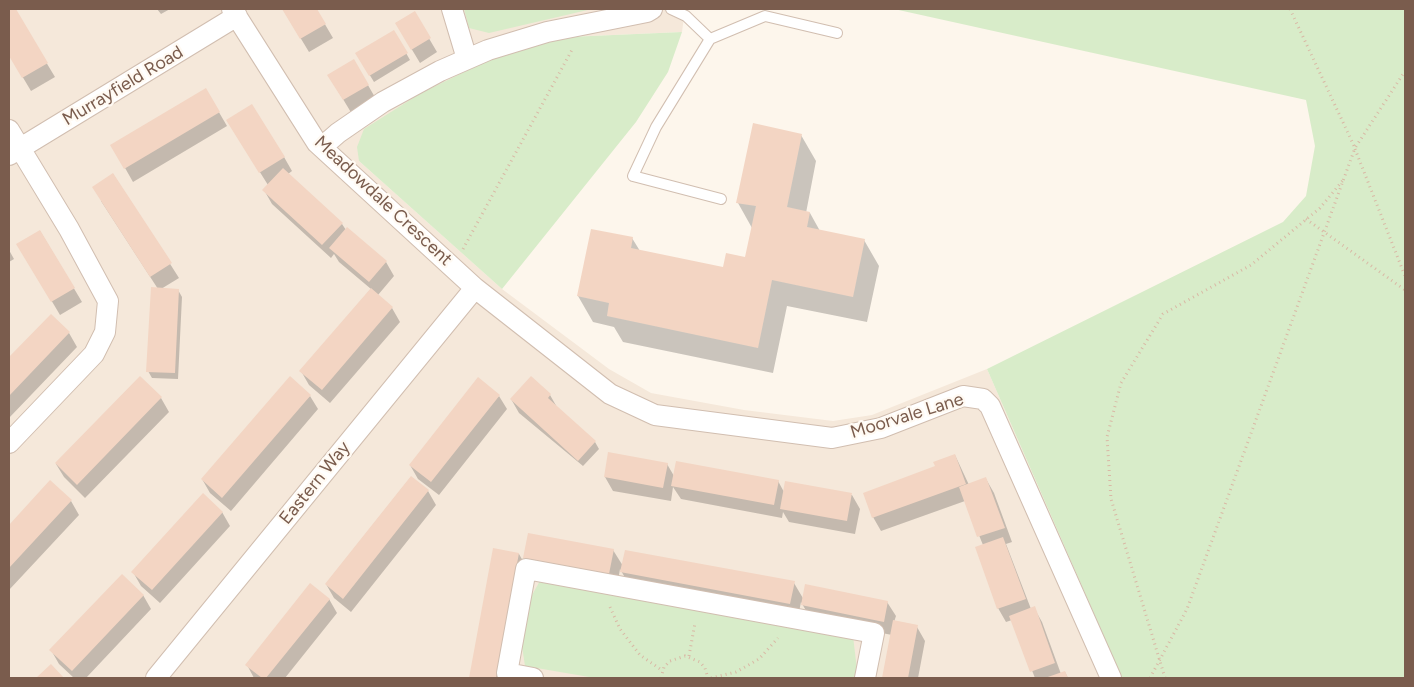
<!DOCTYPE html>
<style>
body{margin:0}
#map{position:relative;width:1414px;height:687px;overflow:hidden;background:#fdf6ec;font-family:Figtree,sans-serif}
canvas{display:block}
.frame{position:absolute;inset:0;border:10px solid #7a5c4d;pointer-events:none}
</style>
<div id="map">
<canvas width="1414" height="687"></canvas>
<div class="frame"></div>
</div>
<script>
const ctx = document.querySelector('canvas').getContext('2d');
ctx.lineJoin = 'round';
function fill(path, color) { ctx.fillStyle = color; ctx.fill(path, 'evenodd'); }
const toPath = rows => new Path2D(rows.map(r => 'M' + r).join(''));
function trace(path, color, width, dash) { ctx.strokeStyle = color; ctx.lineWidth = width; ctx.lineCap = dash ? 'butt' : 'round'; ctx.setLineDash(dash || []); ctx.stroke(path); }
function write(font, color, halo, rows, align = 'center') {
  ctx.font = font + ' Figtree,sans-serif'; ctx.lineWidth = 4.5; ctx.setLineDash([]); ctx.textBaseline = 'middle'; ctx.strokeStyle = halo; ctx.fillStyle = color; for (const [text, x, y, turn = 0] of rows) {
    ctx.save(); ctx.translate(x, y); ctx.rotate((+turn || 0) * Math.PI / 180); ctx.textAlign = isNaN(turn) ? turn : align; if (halo) ctx.strokeText(text, 0, 0); ctx.fillText(text, 0, 0); ctx.restore();
  }
}
fill(toPath([
 [9,9,685,9,682,32,568,37,359,161,502,289,609,369,651,393,744,410,833,421,872,415,987,369,1122,678,9,678]
]), '#f5e8da');
fill(toPath([
 [464,9,592,9,489,33,469,28],
 [894,9,1405,9,1405,678,1122,678,987,369,1283,222,1306,196,1315,146,1306,100],
 [682,32,668,72,636,122,502,289,359,161,357,147,364,129,421,93,493,58,568,37],
 [541,579,853,636,858,678,595,678,525,666,518,620]
]), '#d8ecc9');
fill(toPath([
 [9,9,14,9,55,77,31,91,9,54],
 [157,9,170,9,161,14],
 [283,9,316,9,333,38,309,52],
 [414,13,437,52,420,63,396,23],
 [394,32,410,60,374,82,357,54],
 [354,61,376,99,352,114,329,76],
 [206,90,227,126,133,182,112,145],
 [236,134,284,157,292,171,288,174,342,224,346,230,347,229,386,262,394,276,378,295,392,308,400,322,330,403,309,385,301,371,371,289,339,262,334,254,331,258,272,204,264,190,268,185],
 [801,135,816,161,806,213,810,213,820,231,864,240,879,266,867,322,787,306,773,373,623,342,614,327,593,322,578,296,632,238,640,251,724,269,746,258,752,228,738,203],
 [113,174,179,278,161,289,178,290,182,297,178,379,152,378,148,371,158,289,101,201],
 [40,231,82,302,60,315,18,244],
 [9,250,14,259,9,262],
 [51,316,69,333,77,347,9,418,9,359],
 [140,377,161,398,169,412,85,498,64,477,56,464],
 [550,395,558,409,595,442,599,449,583,466,519,413,511,399],
 [310,396,318,409,231,511,210,493,202,479],
 [499,396,507,409,439,495,418,479,410,465],
 [955,455,969,485,986,479,994,493,1012,542,1006,544,1031,609,1034,608,1042,622,1061,674,1065,672,1068,678,1035,678,1012,620,1006,622,998,608,983,545,965,501,881,531,873,517],
 [667,464,674,476,778,481,784,492,852,495,860,509,855,534,789,522,783,512,782,518,681,499,673,487,671,501,613,491,605,477],
 [411,477,428,491,436,505,351,612,334,598,326,584],
 [50,482,71,501,79,515,9,590,9,527],
 [222,512,230,526,160,603,141,586,133,572],
 [494,549,519,554,527,568,506,678,470,678],
 [613,550,623,566,794,583,804,600,887,602,896,616,894,622,917,627,925,641,918,678,883,678,892,635,811,619,801,602,798,617,630,586,620,569,617,587,533,572,525,558],
 [143,595,151,609,86,678,74,678,59,664,51,650],
 [329,599,337,613,285,678,254,678,247,665]
]), '#0003');
fill(toPath([
 [9,9,16,9,48,63,22,78,9,56],
 [282,9,317,9,326,24,300,39],
 [415,11,431,38,411,50,395,23],
 [394,30,408,53,369,76,355,53],
 [354,59,369,85,343,100,327,75],
 [206,88,220,112,124,169,110,145],
 [252,104,285,157,259,173,226,120],
 [753,123,802,134,787,207,810,212,807,227,865,239,853,297,772,280,758,348,607,316,609,303,577,296,591,229,633,237,631,248,723,267,726,253,745,257,756,206,736,203],
 [283,168,343,223,322,245,262,190],
 [113,173,172,263,150,277,92,187],
 [347,227,387,261,369,282,329,248],
 [40,230,75,288,51,302,16,244],
 [151,287,179,289,175,373,146,372],
 [371,288,393,307,322,390,299,371],
 [51,314,70,332,9,396,9,357],
 [140,376,162,397,77,485,55,463],
 [290,376,311,395,222,498,201,479],
 [531,376,551,394,548,398,596,441,578,461,510,399],
 [478,377,500,395,431,482,409,465],
 [608,452,668,463,663,488,604,477],
 [955,454,966,484,872,518,863,493,935,466,933,462],
 [676,461,779,480,774,505,671,486],
 [411,476,429,490,343,599,325,584],
 [986,477,1005,528,977,537,959,487],
 [50,480,72,500,9,568,9,525],
 [785,481,852,493,847,521,780,509],
 [203,493,223,512,152,590,131,572],
 [528,533,614,549,609,574,523,558],
 [1003,537,1026,599,997,609,975,547],
 [493,548,519,553,496,678,469,678],
 [625,550,795,581,790,604,620,572],
 [122,574,144,595,72,671,49,650],
 [310,583,330,599,266,678,262,678,245,665],
 [805,584,888,601,884,622,801,605],
 [1035,606,1055,663,1030,672,1009,616],
 [893,620,918,625,908,678,882,678],
 [51,664,64,678,36,678],
 [1065,671,1068,678,1045,678]
]), '#f3d5c3');
const lane = toPath([
 [671,9,686,16,710,39,765,16,837,33],
 [710,39,656,127,633,176,721,199]
]);
const street = toPath([
 [232,9,317,143,475,288,610,394,655,415,832,438,881,428,963,396,983,399,990,406,1111,678],
 [452,9,467,59],
 [9,130,69,229,108,301,105,332,94,354,9,443],
 [322,147,338,133,383,102,440,71,488,50,547,32,647,12,652,9],
 [9,155,237,16],
 [156,678,475,288],
 [533,678,507,673,526,569,874,633,865,678]
]);
trace(lane, '#d1beb0', 12);
trace(street, '#d1beb0', 22);
trace(toPath([
 [1290,9,1355,148,1405,71],
 [1355,149,1405,276],
 [1306,219,1405,290],
 [463,249,573,48],
 [610,607,620,629,640,655,663,671],
 [689,656,695,623],
 [661,678,664,667,670,661,685,656,700,662,705,668,708,678],
 [711,678,736,672,759,659,778,638],
 [1150,678,1187,609,1355,148],
 [1165,678,1111,499,1107,437,1121,383,1163,314,1251,265,1320,208,1344,179]
]), '#d9b8a5', 3, [1, 4]);
trace(lane, '#fff', 10);
trace(street, '#fff', 20);
write('18px', '#7a5c4d', '#fffaf3', [
 ["Murrayfield Road",123,86,-31],
 ["Meadowdale Crescent",383,201,43],
 ["Moorvale Lane",907,416,-17],
 ["Eastern Way",315,483,-51]
]);
</script>
